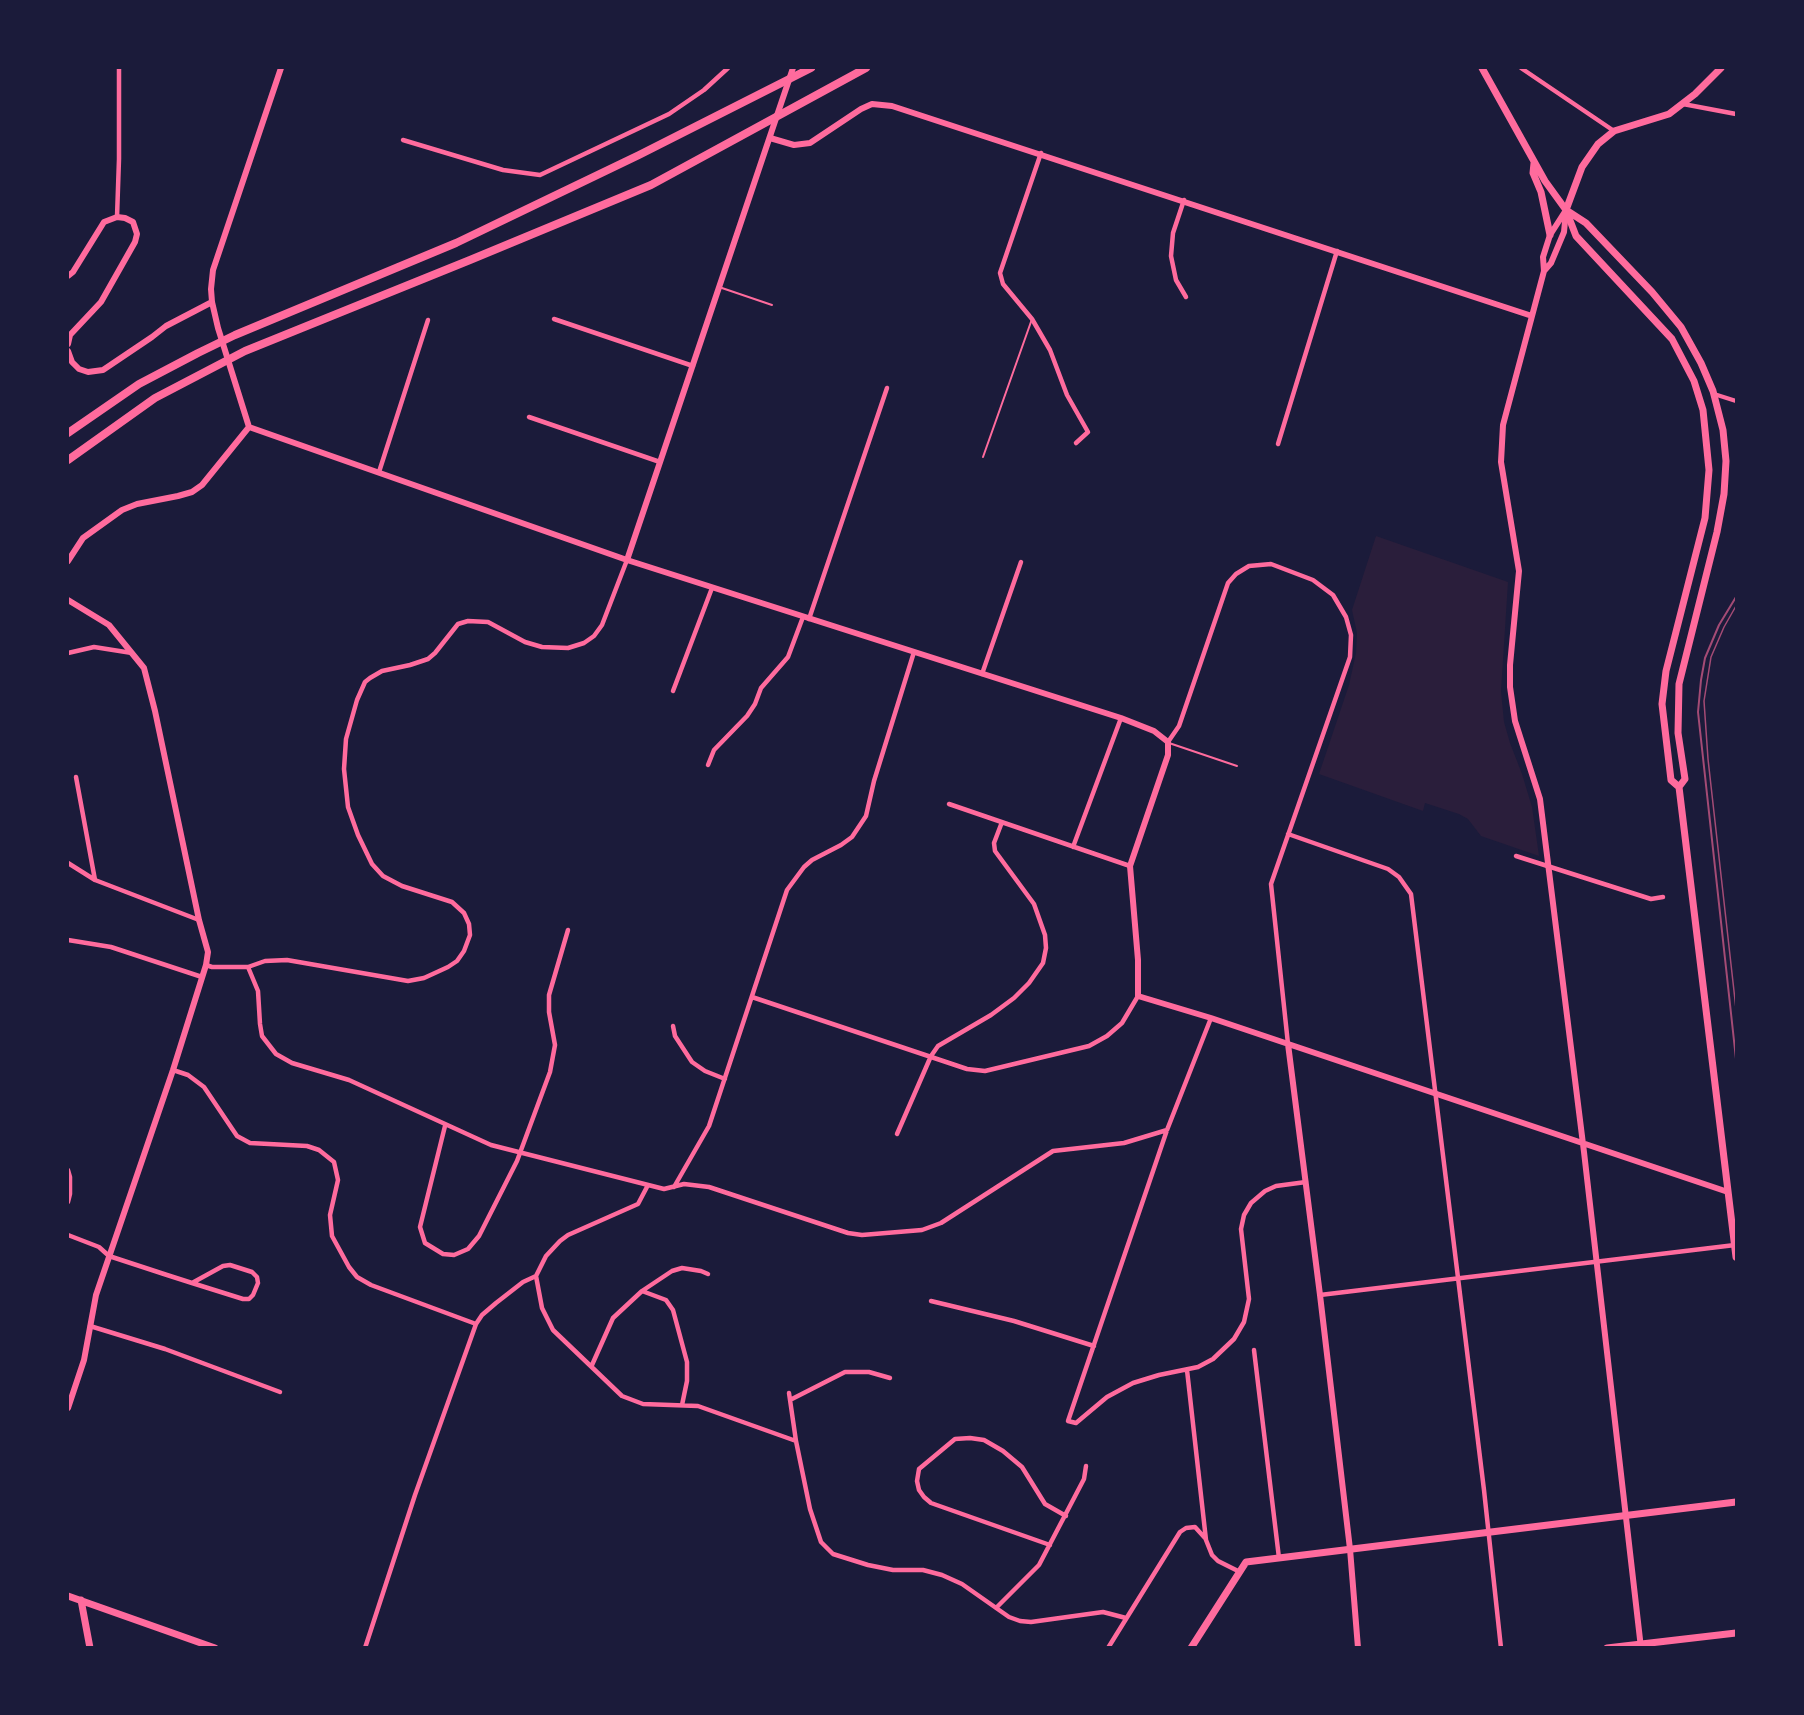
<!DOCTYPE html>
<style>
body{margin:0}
#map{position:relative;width:1804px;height:1715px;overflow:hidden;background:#1b1b3a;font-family:Inter,sans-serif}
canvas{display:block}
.frame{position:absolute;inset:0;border:69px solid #1b1b3a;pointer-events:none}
</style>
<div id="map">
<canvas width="1804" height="1715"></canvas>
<div class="frame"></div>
</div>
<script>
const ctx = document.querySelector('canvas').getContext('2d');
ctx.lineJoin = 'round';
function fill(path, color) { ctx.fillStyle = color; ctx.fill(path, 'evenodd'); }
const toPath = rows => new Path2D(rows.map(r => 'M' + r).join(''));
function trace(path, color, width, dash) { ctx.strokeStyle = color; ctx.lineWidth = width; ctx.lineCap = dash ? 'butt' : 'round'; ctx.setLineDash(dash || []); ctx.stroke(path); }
fill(toPath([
 [1376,536,1508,582,1501,691,1504,722,1510,743,1522,774,1532,807,1539,856,1481,836,1468,819,1459,814,1425,803,1423,811,1319,774,1349,685,1356,653,1357,633,1352,610]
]), '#2a1e3b');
trace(toPath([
 [719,287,772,305],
 [983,457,1032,319],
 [1169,743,1237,766]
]), '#ff6b9d', 2);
trace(toPath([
 [1714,394,1736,401]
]), '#ff6b9d', 4);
trace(toPath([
 [1521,68,1614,131],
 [1683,104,1736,114],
 [403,140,503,170,540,175,669,114,704,90,728,68],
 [1041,153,1000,273,1003,284,1032,319,1050,350,1067,395,1088,432,1076,443],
 [1184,200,1173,233,1171,256,1176,280,1186,297],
 [117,217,119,159,119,68],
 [554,319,693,366],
 [529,417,660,462],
 [1278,444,1337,251],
 [379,472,428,320],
 [809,619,887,388],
 [68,653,94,647,132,653],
 [982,674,1021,562],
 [673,691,712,588],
 [1168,742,1179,726,1228,583,1236,574,1249,566,1271,564,1313,580,1333,595,1346,617,1351,635,1350,657,1271,884,1288,1044],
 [708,765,714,750,747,716,755,704,761,688,788,657,803,617],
 [76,777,95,880],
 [949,804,1130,866],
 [1288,834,1388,869,1399,877,1411,894,1484,1490,1501,1648],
 [1073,847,1121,718],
 [1516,856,1651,899,1663,897],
 [68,863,95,880,199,920],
 [68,940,111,947,202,977],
 [206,965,212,967,248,967,265,961,287,960,408,981,424,978,448,967,457,961,464,951,470,935,469,924,464,913,452,902,402,886,383,876,372,864,358,835,348,807,344,769,346,739,357,700,365,682,370,678,382,671,410,665,428,659,435,653,458,624,468,621,488,622,525,642,542,647,568,648,584,643,594,636,602,625,627,560],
 [248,967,258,991,260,1024,262,1036,276,1054,292,1063,349,1080,491,1145,664,1189,684,1184,709,1187,848,1233,862,1235,922,1230,941,1223,1053,1151,1124,1143,1167,1130],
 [752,997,967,1069,985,1071,1089,1046,1107,1036,1122,1023,1138,996],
 [1211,1018,1167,1130,1068,1421,1076,1423,1107,1397,1133,1383,1159,1375,1198,1367,1213,1359,1234,1339,1244,1322,1249,1299,1241,1229,1244,1215,1251,1203,1265,1191,1276,1186,1306,1182],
 [673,1026,675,1036,692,1062,705,1071,725,1079],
 [173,1070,188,1075,204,1087,237,1136,250,1143,307,1146,319,1150,334,1162,338,1180,330,1215,332,1236,349,1267,357,1277,371,1285,476,1324],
 [445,1126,420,1227,425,1243,443,1254,454,1255,468,1249,479,1236,517,1161,550,1072,555,1045,549,1012,549,995,568,930],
 [897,1134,931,1056,938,1046,991,1015,1014,998,1029,983,1043,963,1046,948,1045,935,1034,904,995,851,994,843,1002,822],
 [68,1170,70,1177,70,1194,68,1202],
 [674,1187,709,1126,787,890,804,867,812,860,841,845,852,837,866,816,874,781,914,652],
 [68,1235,99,1247,109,1256,167,1275,192,1283,243,1299,249,1299,253,1295,258,1283,257,1277,252,1272,230,1265,223,1266,192,1283],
 [536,1276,542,1308,553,1330,622,1396,643,1404,698,1406,796,1441,810,1509,821,1542,833,1554,868,1565,893,1570,923,1570,942,1575,962,1584,1009,1617,1020,1621,1031,1622,1103,1612,1126,1618],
 [642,1291,666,1300,673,1310,687,1362,687,1381,682,1405],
 [1320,1295,1735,1245],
 [931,1301,1014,1321,1094,1346],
 [90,1326,165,1349,280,1392],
 [1254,1350,1279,1558],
 [592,1365,613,1318,642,1291,672,1271,682,1268,701,1271,708,1274],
 [1187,1370,1206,1540,1212,1555,1218,1561,1240,1572],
 [789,1393,796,1441],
 [790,1400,845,1372,869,1372,890,1378],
 [1050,1545,931,1503,924,1497,919,1490,917,1481,919,1469,955,1439,970,1438,984,1440,1003,1451,1022,1467,1045,1504,1066,1516],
 [996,1608,1039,1565,1084,1479,1086,1466],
 [365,1648,415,1495,476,1324,482,1315,496,1303,523,1282,536,1276,546,1256,560,1241,568,1235,638,1204,648,1185],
 [1108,1648,1180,1532,1186,1528,1195,1527,1205,1538]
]), '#ff6b9d', 4.5);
trace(toPath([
 [770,138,794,145,810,143,861,109,872,104,892,106,1532,316],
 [1566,210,1550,235,1543,257,1544,271,1503,425,1501,462,1519,571,1510,665,1510,687,1515,721,1540,799,1584,1152,1641,1648],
 [1544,271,1551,263,1564,232,1566,211],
 [68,276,73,272,104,222,117,217,125,218,133,222,137,234,135,242,101,302,70,335,68,344],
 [68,351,72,362,79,369,88,372,103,370,152,337,166,326,212,302],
 [249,427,627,560,1121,718,1154,731,1168,742,1168,755,1130,866,1138,960,1138,996,1211,1018,1728,1192],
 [249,427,218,328,212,302,211,289,213,270,281,68],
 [627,560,793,68],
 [68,561,83,538,122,510,137,504,178,496,192,492,202,485,249,427],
 [68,600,109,625,144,668,155,711,199,920,208,952,206,965,173,1070,96,1295,84,1360,68,1408],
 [1288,1044,1320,1295,1350,1549,1358,1648]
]), '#ff6b9d', 6);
trace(toPath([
 [1482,68,1545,181,1566,210,1576,236,1672,339,1694,381,1703,410,1709,470,1705,518,1666,671,1662,704,1671,780,1679,787,1736,1257],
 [1534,163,1533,173,1541,192,1550,235],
 [1566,210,1586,223,1652,292,1681,327,1701,363,1713,391,1723,430,1726,461,1724,494,1717,532,1679,684,1678,733,1685,779,1679,787],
 [1566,210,1582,167,1598,144,1614,131,1669,114,1695,94,1721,68],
 [68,1596,215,1648],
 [81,1600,90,1648],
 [1191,1648,1246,1562,1736,1502],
 [1607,1648,1736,1633]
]), '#ff6b9d', 7);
trace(toPath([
 [68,433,139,384,198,353,235,335,456,243,639,155,811,68],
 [68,460,155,398,245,351,470,260,651,185,866,68]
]), '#ff6b9d', 8);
trace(toPath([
 [1736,606,1724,627,1711,657,1704,701,1708,759,1736,1009]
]), '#a44b75', 1.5);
trace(toPath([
 [1736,597,1719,625,1705,658,1701,680,1698,712,1736,1059]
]), '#a44b75', 2);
</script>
